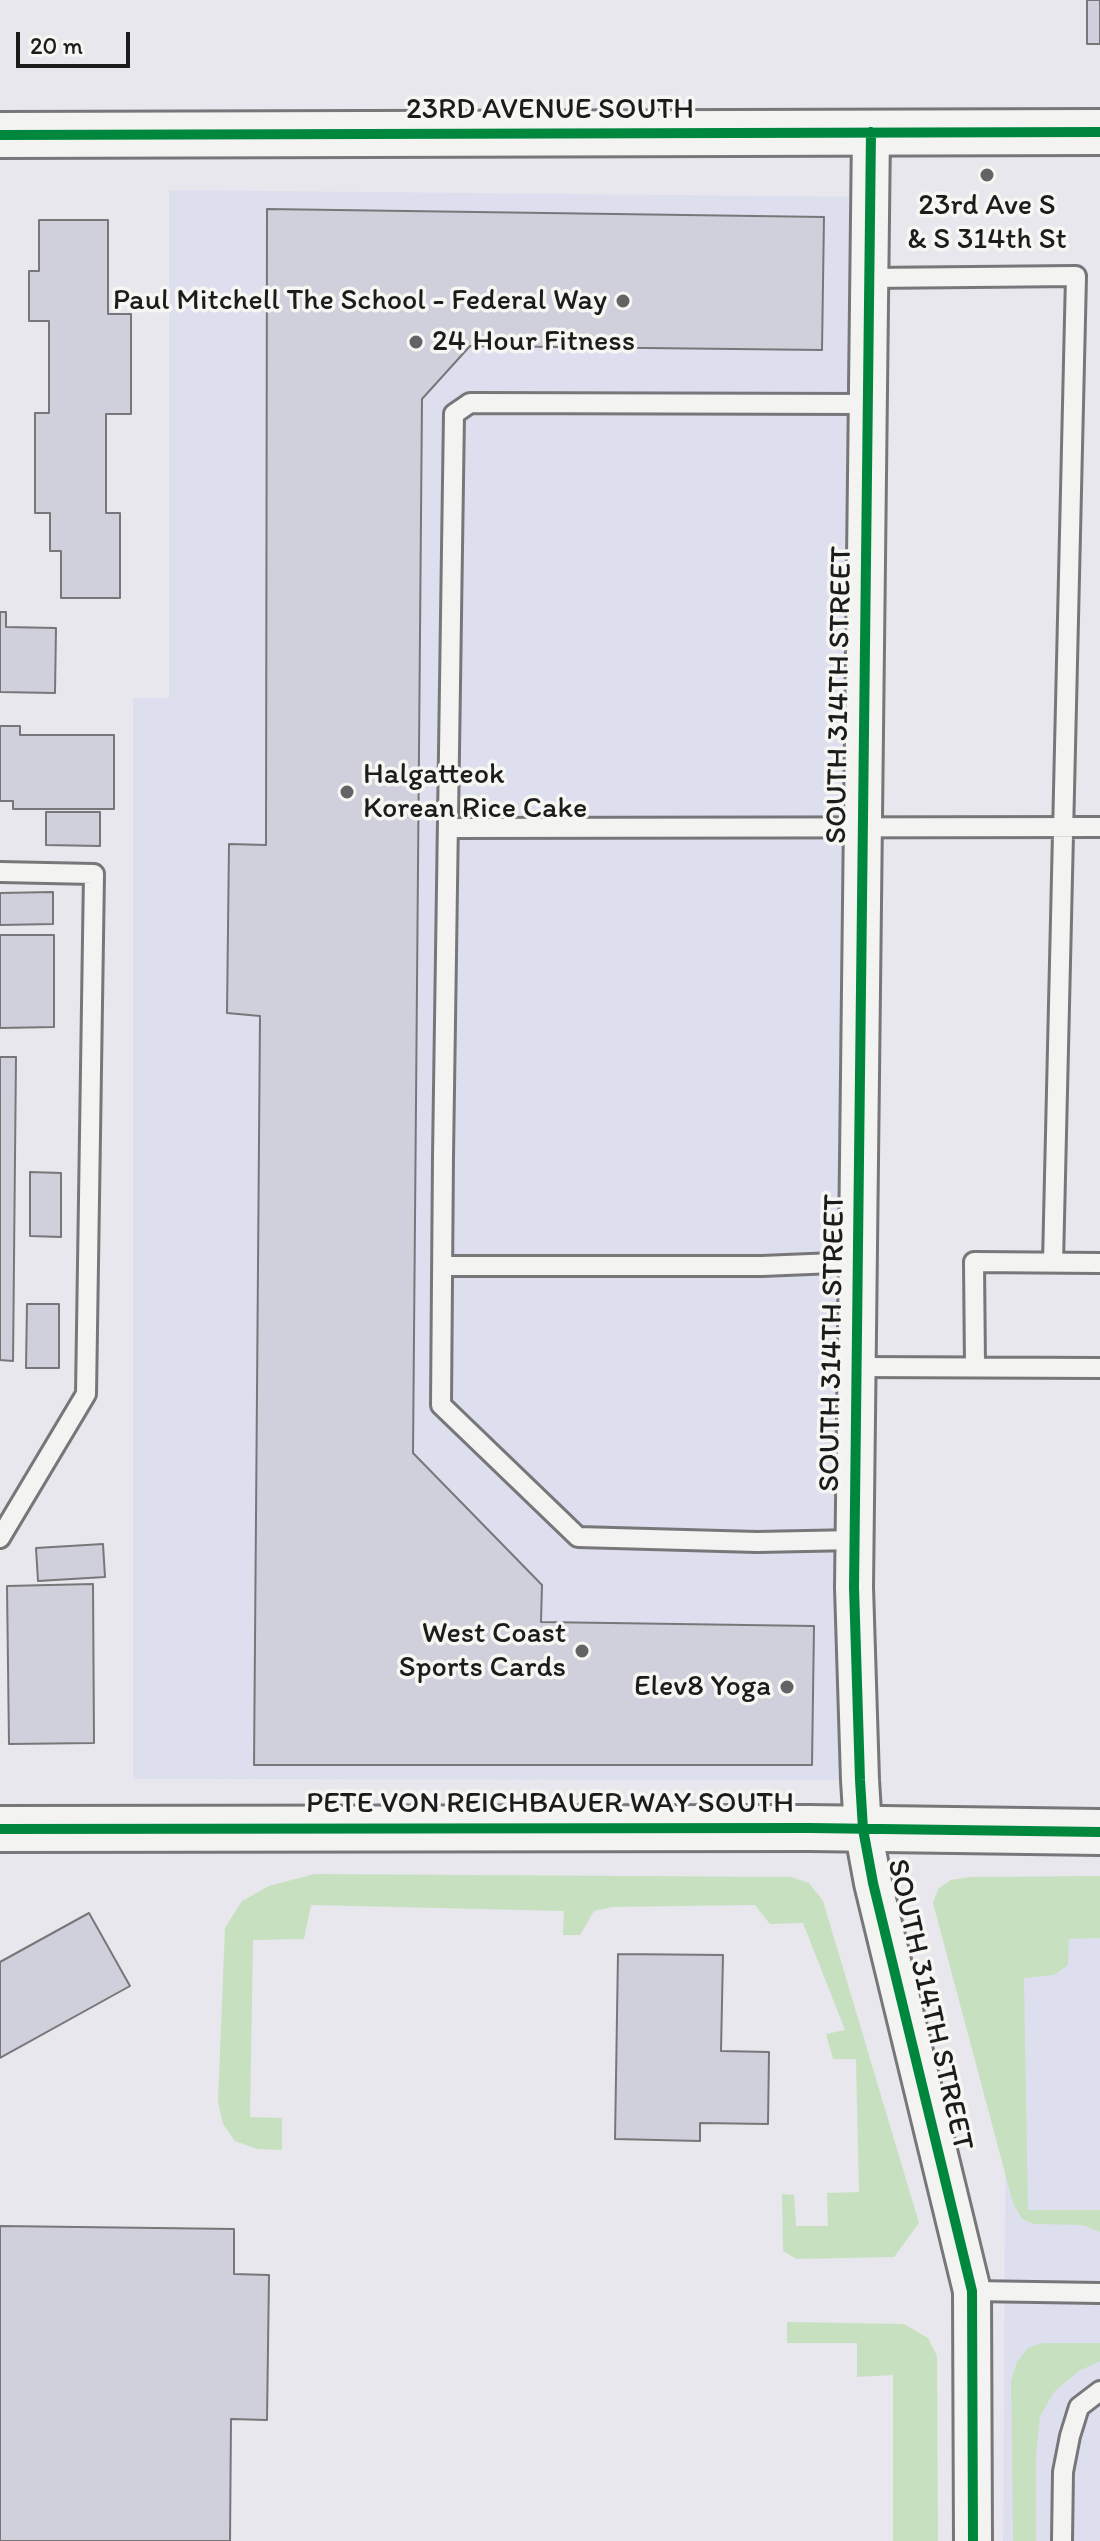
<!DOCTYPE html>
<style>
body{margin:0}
#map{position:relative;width:1100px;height:2541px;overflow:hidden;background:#e7e7ed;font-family:Itim,sans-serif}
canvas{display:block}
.scale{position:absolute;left:16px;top:32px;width:114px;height:36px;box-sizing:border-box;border:4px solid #1c1c1c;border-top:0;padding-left:10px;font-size:24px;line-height:28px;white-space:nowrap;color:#1c1c1c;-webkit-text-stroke:6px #f6f6f2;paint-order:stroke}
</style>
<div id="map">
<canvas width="1100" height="2541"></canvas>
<div class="scale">20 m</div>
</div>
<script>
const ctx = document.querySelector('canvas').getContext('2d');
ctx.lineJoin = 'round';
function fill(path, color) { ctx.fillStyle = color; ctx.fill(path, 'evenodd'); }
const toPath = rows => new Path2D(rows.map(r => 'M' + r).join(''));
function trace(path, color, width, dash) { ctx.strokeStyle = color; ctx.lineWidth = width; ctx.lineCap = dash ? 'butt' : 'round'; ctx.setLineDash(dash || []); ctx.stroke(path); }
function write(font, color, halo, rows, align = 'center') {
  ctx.font = font + ' Itim,sans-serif'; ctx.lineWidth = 7; ctx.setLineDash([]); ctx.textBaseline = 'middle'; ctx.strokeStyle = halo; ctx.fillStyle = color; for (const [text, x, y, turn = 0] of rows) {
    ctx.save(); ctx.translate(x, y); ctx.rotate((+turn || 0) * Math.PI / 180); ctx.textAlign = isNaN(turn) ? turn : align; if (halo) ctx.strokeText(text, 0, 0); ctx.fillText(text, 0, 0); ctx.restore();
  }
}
fill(toPath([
 [169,190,870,197,852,1780,133,1779,133,698,169,698],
 [1007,1894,1100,1895,1100,2541,1003,2541]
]), '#dedfee');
fill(toPath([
 [314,1874,791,1877,809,1883,823,1901,919,2223,894,2257,797,2259,783,2251,782,2194,794,2195,796,2226,828,2226,827,2193,859,2192,856,2059,833,2059,826,2034,845,2030,803,1923,770,1924,755,1905,612,1907,594,1911,580,1935,563,1935,564,1911,311,1905,304,1939,253,1940,250,2117,282,2118,282,2150,257,2149,235,2141,223,2124,218,2102,225,1928,242,1901,269,1886],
 [1100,1876,1100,1938,1069,1939,1068,1965,1054,1975,1024,1978,1028,2210,1100,2210,1100,2232,1083,2225,1034,2224,1022,2219,1013,2203,933,1903,938,1889,951,1880,971,1877],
 [787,2322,904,2324,928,2338,937,2356,938,2541,893,2541,893,2375,857,2377,857,2343,787,2343],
 [1043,2343,1100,2343,1100,2361,1079,2371,1054,2392,1040,2416,1036,2455,1036,2541,1013,2541,1011,2381,1017,2362,1028,2348]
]), '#c7e1c0');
const building = toPath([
 [1087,0,1100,0,1100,44,1087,44,1087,0],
 [267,209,824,217,822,350,470,346,422,399,413,1453,542,1585,541,1622,814,1626,812,1765,254,1765,260,1016,227,1013,229,844,266,845,267,209],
 [39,220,108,220,108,314,131,314,131,414,106,414,106,513,120,513,120,598,61,598,61,551,50,551,50,513,35,513,35,413,49,413,49,321,29,321,29,271,39,271,39,220],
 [0,612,6,612,6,627,56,628,55,693,0,692,0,612],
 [0,726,20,726,20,735,114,735,114,809,13,809,13,801,0,801,0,726],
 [46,812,100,812,100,846,46,845,46,812],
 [53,892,53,924,0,925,0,893,53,892],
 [0,935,54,935,54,1027,0,1028,0,935],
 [0,1057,16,1057,13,1361,0,1360,0,1057],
 [30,1172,61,1173,61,1237,30,1236,30,1172],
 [27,1304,59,1304,59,1368,26,1368,27,1304],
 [103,1544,105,1577,38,1581,36,1548,103,1544],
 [93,1584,94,1743,9,1744,7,1586,93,1584],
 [89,1913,130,1986,0,2058,0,1962,89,1913],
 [618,1954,723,1955,721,2051,769,2052,768,2124,700,2123,700,2141,615,2139,618,1954],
 [0,2226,234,2229,234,2274,269,2275,267,2420,231,2419,230,2541,0,2541,0,2226]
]);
fill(building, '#d0d0dc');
trace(building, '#77777a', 2);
const service = toPath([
 [869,278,1076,276,1053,1262],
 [449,828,1100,827],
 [0,872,94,874,86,1394,0,1538],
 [443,1266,762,1266,858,1262],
 [857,1367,1100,1368],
 [975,1367,974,1262,1100,1263],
 [855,1540,757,1542,578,1537,441,1405,443,1156,454,414,470,403,868,404],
 [972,2291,1100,2293],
 [1062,2541,1063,2472,1070,2436,1079,2407,1100,2391]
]);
const minor = toPath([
 [871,132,854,1587,860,1780,863,1829,873,1883,972,2291,973,2541]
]);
const tertiary = toPath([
 [0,135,1100,132],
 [0,1829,809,1828,1100,1832]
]);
trace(service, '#77777a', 24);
trace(minor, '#77777a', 42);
trace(tertiary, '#77777a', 50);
trace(service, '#f3f3f2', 18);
trace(minor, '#f3f3f2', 36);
trace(tertiary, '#f3f3f2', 44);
trace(toPath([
 [871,132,854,1587,860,1780,863,1829,873,1883,972,2291,973,2541],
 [0,135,1100,132],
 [0,1829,809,1828,1100,1832]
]), '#00873e', 10);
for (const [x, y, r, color] of [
 [987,175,8,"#636365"],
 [623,301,8,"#636365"],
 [416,342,8,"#636365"],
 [347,792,8,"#636365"],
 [582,1651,8,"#636365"],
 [787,1687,8,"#636365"]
]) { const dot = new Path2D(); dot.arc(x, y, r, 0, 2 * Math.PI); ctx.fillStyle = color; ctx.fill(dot); trace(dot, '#f6f6f2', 3); }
write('30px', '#1c1c1c', '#f6f6f2', [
 ["23RD AVENUE SOUTH",550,110],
 ["SOUTH 314TH STREET",840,695,-89],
 ["SOUTH 314TH STREET",833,1343,-89],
 ["PETE VON REICHBAUER WAY SOUTH",550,1804],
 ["SOUTH 314TH STREET",929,2005,77]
]);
write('30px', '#1c1c1c', '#f6f6f2', [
 ["23rd Ave S",987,206,"center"],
 ["& S 314th St",987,240,"center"],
 ["Paul Mitchell The School - Federal Way",607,301],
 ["24 Hour Fitness",432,342,"left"],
 ["Halgatteok",363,775,"left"],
 ["Korean Rice Cake",363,809,"left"],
 ["West Coast",566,1634],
 ["Sports Cards",566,1668],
 ["Elev8 Yoga",771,1687]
], 'right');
</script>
